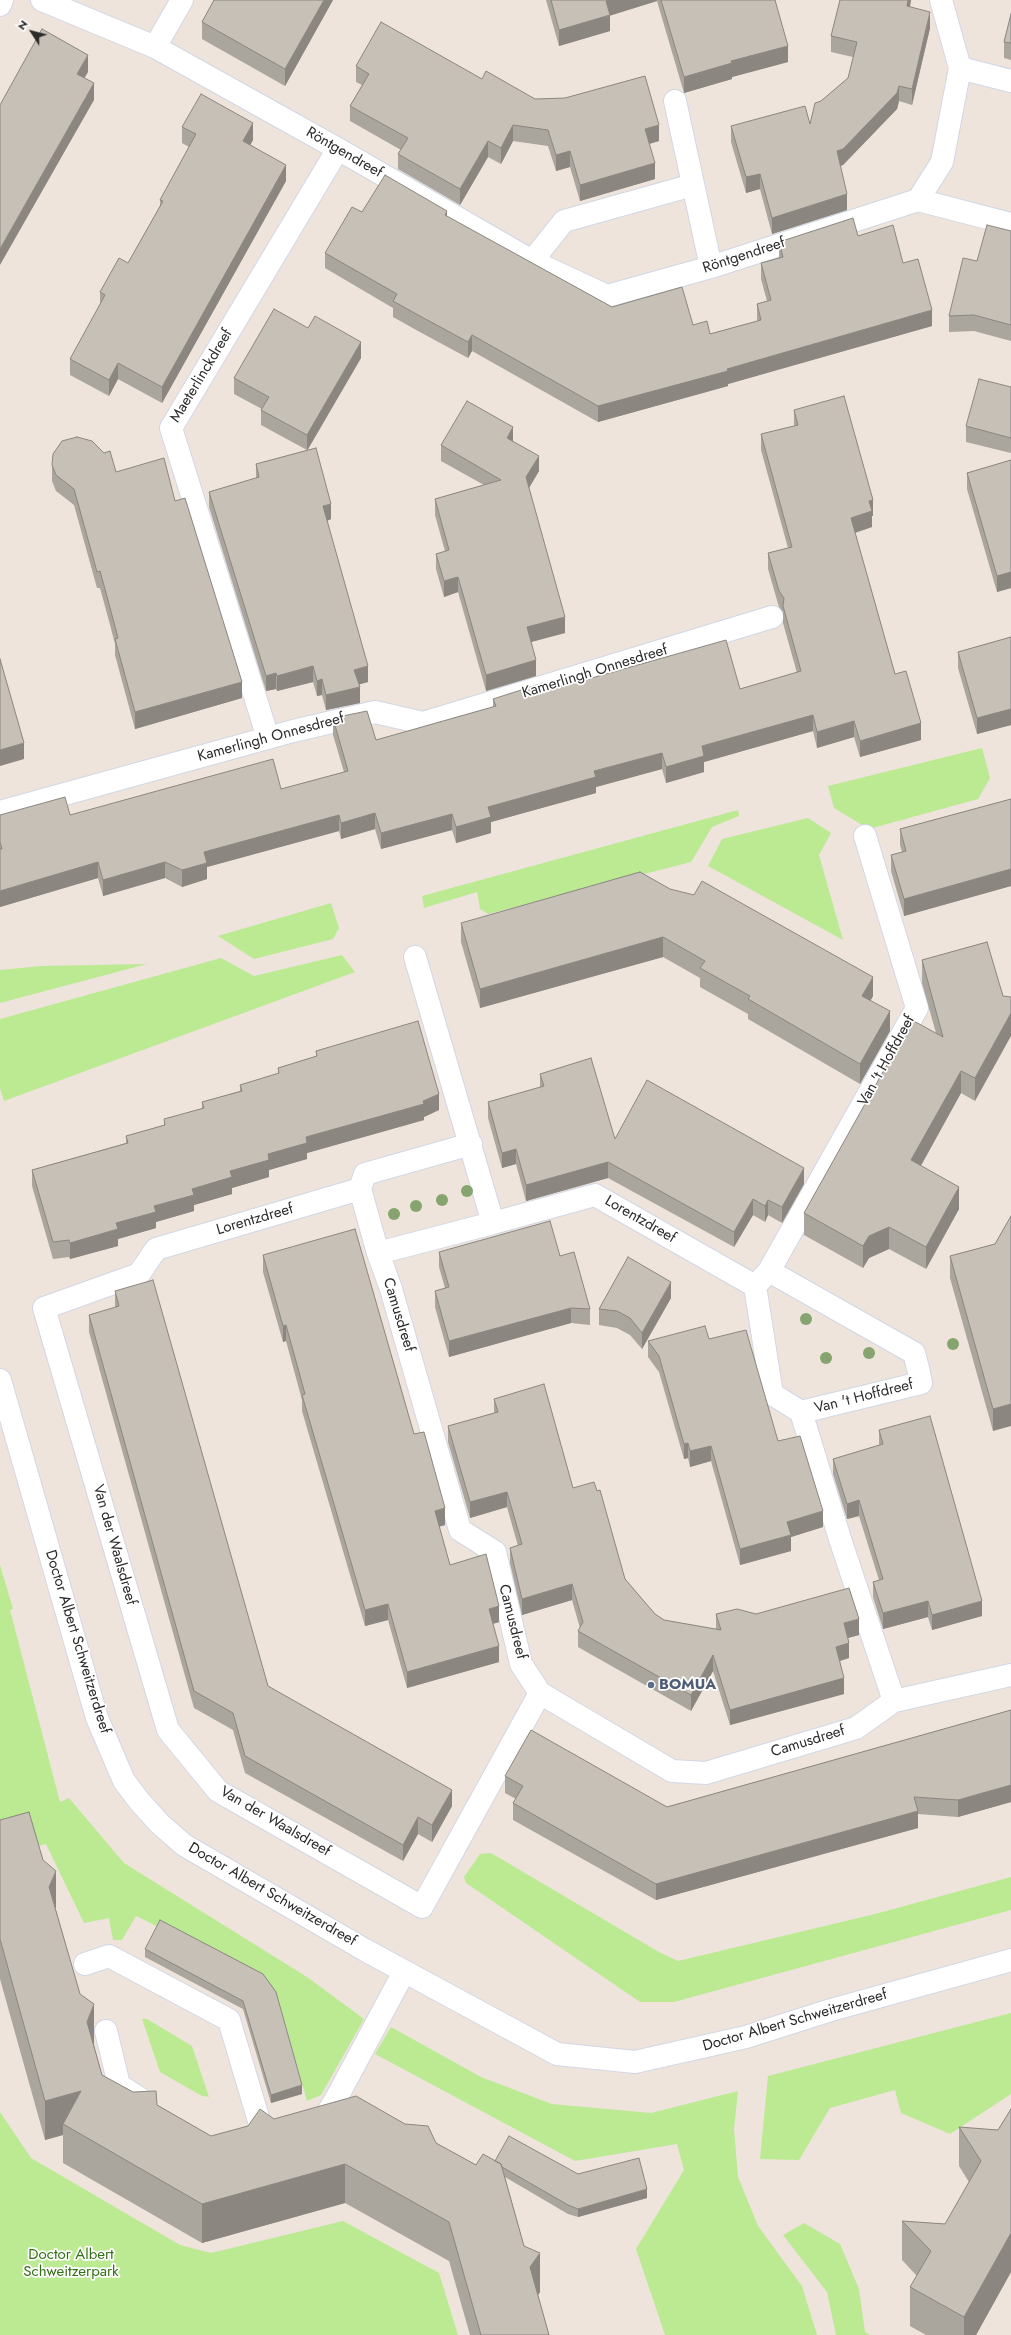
<!DOCTYPE html>
<meta charset="utf-8">
<style>
body{margin:0}
#map{position:relative;width:1011px;height:2335px;overflow:hidden;background:#eee4dc;font-family:Jost,sans-serif}
canvas{display:block}
.north{position:absolute;left:12px;top:12px;width:40px;height:40px;-webkit-text-stroke:3px #fff;paint-order:stroke;rotate:306deg;font-size:11px;font-weight:700;line-height:16px;text-align:center;color:#2b2b2b}
.north::after{content:'';display:block;margin:auto;width:14px;height:18px;background:#2b2b2b;clip-path:polygon(50% 0,100% 100%,50% 72%,0 100%)}
</style>
<div id="map">
<canvas width="1011" height="2335"></canvas>
<div class="north">N</div>
</div>
<script>
const ctx = document.querySelector('canvas').getContext('2d');
ctx.lineJoin = 'round';
function fill(path, color) { ctx.fillStyle = color; ctx.fill(path, 'evenodd'); }
const toPath = rows => new Path2D(rows.map(r => 'M' + r).join(''));
function trace(path, color, width, dash) { ctx.strokeStyle = color; ctx.lineWidth = width; ctx.lineCap = dash ? 'butt' : 'round'; ctx.setLineDash(dash || []); ctx.stroke(path); }
function write(font, color, halo, rows, align = 'center') {
  ctx.font = font + ' Jost,sans-serif'; ctx.lineWidth = 3.5; ctx.setLineDash([]); ctx.textBaseline = 'middle'; ctx.strokeStyle = halo; ctx.fillStyle = color; for (const [text, x, y, turn = 0] of rows) {
    ctx.save(); ctx.translate(x, y); ctx.rotate((+turn || 0) * Math.PI / 180); ctx.textAlign = isNaN(turn) ? turn : align; if (halo) ctx.strokeText(text, 0, 0); ctx.fillText(text, 0, 0); ctx.restore();
  }
}
fill(toPath([
 [982,748,990,778,978,799,869,829,834,808,828,786],
 [738,810,739,816,712,827,691,862,488,914,480,909,477,892,424,908,422,896],
 [808,818,831,833,819,855,843,940,708,866,722,839],
 [331,903,339,928,333,939,254,959,218,936],
 [342,955,355,972,4,1101,0,1088,0,1019,221,958,254,976],
 [147,964,0,1003,0,970,41,966],
 [0,1565,13,1609,10,1610,60,1802,69,1798,124,1863,307,1977,364,2019,321,2095,307,2101,278,1998,265,1980,136,1916,122,1940,113,1940,109,1918,84,1923,46,1844,0,1854],
 [491,1853,659,1952,678,1961,875,1914,1011,1877,1011,1910,674,2002,640,2002,466,1883,464,1877,480,1854],
 [1011,2013,1011,2094,950,2134,901,2113,895,2090,830,2108,799,2160,760,2159,768,2076],
 [142,2019,147,2019,192,2046,209,2097,202,2096,160,2072],
 [391,2027,481,2077,552,2104,651,2113,738,2091,734,2129,738,2177,758,2226,802,2286,817,2335,665,2335,636,2249,684,2170,677,2144,575,2161,375,2054],
 [0,2112,31,2158,180,2245,211,2253,343,2221,439,2273,458,2335,0,2335],
 [804,2223,840,2244,859,2289,865,2332,870,2335,836,2335,827,2292,783,2235]
]), '#bbea93');
const minor = toPath([
 [42,0,155,47,338,149,532,261,607,296,711,267,918,200,942,162,960,68,941,0],
 [0,5,2,0],
 [155,47,182,0],
 [960,68,1011,81],
 [675,101,711,267],
 [918,200,1011,224],
 [532,261,564,221,693,185],
 [268,738,171,428,338,149],
 [0,812,293,731,375,712,423,723,772,617],
 [865,836,917,1008,769,1271,755,1286,772,1394,801,1412,840,1539,894,1701],
 [415,957,493,1223,595,1195,755,1286],
 [471,1144,365,1174,360,1189,156,1249,139,1274,44,1308,168,1730,218,1791,422,1907,540,1693],
 [360,1189,378,1253,391,1289,460,1530,495,1552,521,1664,540,1693,672,1771,706,1773,856,1728,894,1701,1011,1675],
 [378,1253,493,1223],
 [769,1271,914,1353,918,1368,921,1383,801,1412],
 [0,1380,97,1718,124,1781,140,1802,160,1824,184,1845,365,1950,557,2054,635,2062,746,2037,831,2010,1011,1960],
 [85,1964,109,1956,229,2020,262,2131],
 [106,2031,119,2085,142,2100],
 [313,2122,323,2120,336,2099,404,1972]
]);
trace(minor, '#d1d7e5', 24);
trace(minor, '#fff', 22);
ctx.fillStyle = '#86a46d';
for (const [x, y] of [
 [467,1191],
 [442,1200],
 [416,1206],
 [394,1214],
 [806,1319],
 [953,1344],
 [869,1353],
 [826,1358]
]) { ctx.beginPath(); ctx.arc(x, y, 6, 0, 2 * Math.PI); ctx.fill(); }
fill(toPath([
 [214,0,333,0,285,86,202,39,202,22],
 [546,0,775,0,788,62,732,77,732,79,684,93,657,1,610,15,610,31,559,46],
 [840,0,911,0,910,7,930,28,912,105,899,101,897,109,843,165,840,166,847,210,772,234,760,189,746,193,731,142,731,126,810,124,821,101,848,78,853,57,831,52,831,36],
 [1011,14,1011,60,1004,58,1004,42],
 [356,66,482,79,535,99,659,141,649,144,655,179,580,201,570,167,556,171,548,146,513,141,501,164,488,157,460,205,398,169,398,154,401,150,350,121,350,106,362,85,356,82],
 [182,127,253,140,250,145,286,181,162,403,118,379,109,396,70,375,70,359,100,305,100,292,128,263,160,206,160,200,189,147,182,143],
 [362,212,447,217,612,307,693,325,710,334,757,321,757,304,767,301,761,279,761,263,779,258,779,242,858,236,903,263,932,326,728,384,728,386,598,422,472,351,468,358,418,331,393,317,393,308,325,268,325,253],
 [1011,231,1011,341,974,331,949,332,949,316,977,261],
 [361,358,307,450,331,519,327,521,368,682,359,684,360,703,326,710,322,695,317,696,313,682,277,691,276,689,266,691,209,507,209,492,256,478,256,464,307,450,261,425,261,410,262,409,234,394,234,378],
 [1011,387,1011,453,966,442,966,426],
 [794,410,873,516,872,516,872,527,855,533,895,674,921,740,860,757,854,737,817,748,813,731,704,762,704,772,666,783,662,769,596,787,596,793,491,822,491,833,456,843,452,830,381,849,375,829,341,839,339,831,207,867,207,879,182,887,165,878,103,896,98,878,0,907,0,815,70,815,281,789,344,772,333,735,333,718,376,740,493,707,493,699,546,691,740,689,797,673,783,623,783,612,779,607,768,569,768,553,788,548,761,450,761,434,794,426],
 [513,441,539,471,529,488,565,633,531,642,536,676,486,691,458,592,444,597,436,569,436,554,445,551,435,515,435,499,484,485,441,461,441,445],
 [1011,460,1011,588,997,592,967,489,967,473],
 [52,465,116,472,175,501,242,698,135,729,115,655,115,644,109,621,100,588,97,588,74,505,56,491,52,481],
 [1011,637,1011,725,977,734,958,668,958,652],
 [1011,799,1011,886,904,916,891,871,891,855,902,852,900,845,900,829],
 [670,889,873,996,870,1001,890,1031,860,1084,748,1019,748,1014,700,987,700,978,663,957,480,1008,461,942,461,923],
 [987,942,975,1101,961,1093,921,1166,959,1209,926,1269,889,1249,869,1258,863,1268,804,1235,804,1213,936,1033,922,983,922,960],
 [316,1051,439,1110,424,1117,424,1120,307,1153,307,1159,269,1170,269,1177,232,1188,232,1194,194,1205,194,1211,156,1222,156,1228,118,1239,118,1246,70,1259,69,1257,53,1259,32,1186,32,1170,126,1143,126,1136,164,1125,164,1119,202,1109,202,1102,240,1091,240,1085,278,1074,278,1068,316,1056],
 [540,1074,615,1139,804,1184,782,1223,768,1215,765,1222,753,1215,734,1247,608,1178,526,1201,516,1164,502,1168,488,1118,488,1102,540,1087],
 [995,1244,993,1431,950,1278,950,1256],
 [439,1252,560,1256,590,1309,590,1325,571,1323,449,1357,435,1307,435,1291,445,1288,439,1267],
 [263,1255,414,1434,445,1525,439,1526,450,1565,499,1622,493,1624,499,1662,407,1688,388,1620,365,1626,302,1411,302,1400,286,1341,283,1342,263,1272],
 [115,1291,268,1686,452,1806,432,1842,418,1834,403,1861,245,1773,233,1730,194,1708,89,1332,89,1315,115,1308],
 [671,1298,642,1349,630,1335,617,1328,599,1325,599,1309],
 [709,1339,778,1441,823,1527,791,1537,791,1551,740,1565,711,1461,690,1467,688,1458,684,1459,659,1372,648,1357,648,1341],
 [494,1399,573,1488,625,1579,655,1614,664,1620,716,1629,716,1614,756,1614,859,1635,848,1638,849,1658,840,1661,844,1694,730,1725,713,1671,691,1711,578,1647,578,1631,580,1628,572,1600,522,1615,510,1563,510,1548,518,1546,507,1507,470,1518,448,1442,448,1426,494,1413],
 [879,1430,982,1616,932,1630,928,1617,883,1629,873,1597,873,1582,879,1580,859,1516,847,1519,833,1474,833,1459,879,1445],
 [1011,1710,1011,1802,958,1817,918,1814,918,1828,656,1900,513,1820,513,1803,516,1799,505,1793,505,1776,667,1807],
 [0,1820,56,1910,94,2044,94,2045,102,2075,157,2105,211,2136,274,2119,436,2143,476,2165,495,2161,578,2174,647,2198,578,2217,568,2214,505,2177,524,2246,540,2292,538,2295,549,2335,470,2335,449,2261,345,2203,202,2243,63,2163,63,2135,45,2140,0,1979],
 [145,1949,263,1974,302,2094,271,2103,243,2009,145,1957],
 [1011,2109,1011,2272,976,2335,926,2335,910,2326,910,2287,917,2276,902,2260,902,2221,945,2224,969,2182,959,2166,959,2127,998,2130]
]), '#aaa59d');
fill(toPath([
 [324,0,333,0,285,86,285,69],
 [609,0,657,0,657,1,606,17,606,1],
 [908,0,911,0,907,22,907,6],
 [930,12,930,28,912,105,912,89],
 [610,15,610,31,559,46,559,30],
 [788,46,788,62,732,77,732,79,684,93,684,77,731,61],
 [88,55,88,72,77,91,77,74],
 [94,83,94,100,0,265,0,249],
 [899,86,899,101,897,109,843,165,837,167,837,151],
 [253,123,253,140,243,158,243,141],
 [513,125,513,141,501,164,501,148],
 [659,125,659,141,645,145,645,129],
 [488,141,488,157,460,205,460,189],
 [570,151,570,167,556,171,556,155],
 [655,163,655,179,580,201,580,185],
 [286,165,286,181,162,403,162,387],
 [760,174,760,189,746,193,746,177],
 [847,194,847,210,772,234,772,218],
 [447,211,447,227,445,215],
 [932,310,932,326,728,384,728,386,598,422,598,406],
 [472,335,472,351,468,358,468,342],
 [361,342,361,358,307,451,307,435],
 [118,363,118,379,109,396,109,380],
 [513,427,513,443,507,438],
 [539,456,539,471,526,493,526,477],
 [873,500,873,516,872,516,872,527,851,534,851,518,869,501],
 [331,504,331,519,323,522,323,506],
 [1011,572,1011,588,997,592,997,576],
 [458,577,458,592,444,597,444,581],
 [565,617,565,633,527,643,527,627],
 [536,660,536,676,486,691,486,675],
 [313,666,313,682,277,691,277,676],
 [368,666,368,682,354,686,354,670],
 [276,673,276,689,266,691,266,676],
 [322,679,322,695,317,696,317,681],
 [242,682,242,698,135,729,135,712],
 [360,687,360,703,326,710,326,695],
 [1011,709,1011,725,977,734,977,718],
 [813,715,813,731,704,762,704,772,666,783,666,767,702,746],
 [854,721,854,737,817,748,817,732],
 [921,723,921,740,860,757,860,741],
 [24,743,24,759,0,766,0,750],
 [662,753,662,769,596,787,596,793,491,822,491,833,456,843,456,827,488,807,594,771],
 [375,813,375,829,341,839,341,823],
 [452,814,452,830,381,849,381,833],
 [339,815,339,831,207,867,207,879,182,887,182,870,204,852],
 [98,862,98,878,0,907,0,891],
 [165,862,165,878,103,896,103,880],
 [1011,869,1011,886,904,916,904,899],
 [663,937,663,957,480,1008,480,989],
 [873,977,873,996,862,1016,862,996],
 [890,1011,890,1031,860,1084,860,1064],
 [1011,1013,1011,1036,975,1101,975,1078],
 [961,1071,961,1093,911,1183,911,1160],
 [439,1094,439,1110,424,1117,424,1120,307,1153,307,1159,269,1170,269,1177,232,1188,232,1194,194,1205,194,1211,156,1222,156,1228,118,1239,118,1246,70,1259,70,1243,116,1223,306,1137,423,1101],
 [516,1149,516,1164,502,1168,502,1153],
 [608,1162,608,1178,526,1201,526,1185],
 [804,1168,804,1184,782,1223,782,1207],
 [959,1187,959,1209,926,1269,926,1247],
 [753,1199,753,1215,734,1247,734,1232],
 [768,1200,768,1215,765,1222,765,1206],
 [889,1227,889,1249,869,1258,863,1268,863,1246,869,1236],
 [671,1282,671,1298,642,1349,642,1333],
 [571,1308,571,1323,449,1357,449,1341],
 [286,1325,286,1341,283,1342,283,1326],
 [1011,1404,1011,1426,993,1431,993,1409],
 [688,1443,688,1458,684,1459,684,1444],
 [711,1446,711,1461,690,1467,690,1451],
 [507,1492,507,1507,470,1518,470,1502],
 [859,1500,859,1516,847,1519,847,1504],
 [445,1508,445,1525,435,1528,435,1511],
 [823,1511,823,1527,791,1537,791,1551,740,1565,740,1549,787,1522],
 [572,1584,572,1600,522,1615,522,1599],
 [928,1601,928,1617,883,1629,883,1613],
 [982,1601,982,1616,932,1630,932,1615],
 [388,1604,388,1620,365,1626,365,1610],
 [499,1606,499,1622,489,1625,489,1609],
 [859,1619,859,1635,844,1639,844,1623],
 [849,1643,849,1658,836,1662,836,1647],
 [499,1646,499,1662,407,1688,407,1672],
 [713,1655,713,1671,691,1711,691,1695],
 [844,1678,844,1694,730,1725,730,1710],
 [1011,1785,1011,1802,958,1817,958,1800],
 [452,1790,452,1806,432,1842,432,1825],
 [918,1811,918,1828,656,1900,656,1884],
 [418,1817,418,1834,403,1861,403,1845],
 [56,1871,56,1910,49,1887],
 [94,2004,94,2044,87,2061,87,2022],
 [302,2085,302,2094,271,2103,271,2095],
 [81,2091,63,2124,63,2135,45,2140,45,2101],
 [345,2164,345,2203,202,2243,202,2204],
 [647,2189,647,2198,578,2217,578,2209],
 [1011,2233,1011,2272,976,2335,964,2335,964,2317],
 [540,2253,540,2292,530,2307,530,2267]
]), '#8b8680');
const building = toPath([
 [214,0,324,0,285,69,202,22,214,0],
 [551,0,609,0,606,1,610,15,559,30,551,0],
 [661,0,775,0,788,46,731,61,732,63,684,77,661,0],
 [840,0,908,0,907,6,930,12,912,89,899,86,897,93,843,149,837,151,847,194,772,218,760,174,746,177,731,126,805,106,810,124,815,103,821,101,848,78,857,42,831,36,840,0],
 [1011,14,1011,43,1004,42,1011,14],
 [381,22,482,79,486,71,535,99,565,98,645,76,659,125,645,129,655,163,580,185,570,151,556,155,548,130,513,125,501,148,488,141,460,189,398,154,408,138,350,106,369,74,356,66,381,22],
 [42,29,88,55,77,74,94,83,0,249,0,105,42,29],
 [201,94,253,123,243,141,286,165,162,387,118,363,109,380,70,359,105,295,100,292,119,258,128,263,163,201,160,200,196,134,182,127,201,94],
 [385,175,447,211,445,215,612,307,682,287,693,325,707,321,710,334,761,320,757,304,771,300,761,263,783,257,779,242,853,218,858,236,893,225,903,263,918,259,932,310,727,369,728,371,598,406,472,335,468,342,418,315,393,301,397,294,325,253,352,207,362,212,385,175],
 [987,225,1011,231,1011,325,974,315,949,316,963,258,977,261,987,225],
 [274,309,308,328,315,316,361,342,307,435,261,410,269,397,234,378,274,309],
 [979,379,1011,387,1011,438,966,426,979,379],
 [844,396,873,500,869,501,872,511,851,518,895,674,906,671,921,723,860,741,854,721,817,732,813,715,702,746,704,756,666,767,662,753,594,771,596,777,488,807,491,817,456,827,452,814,381,833,375,813,341,823,339,815,204,852,207,863,182,870,165,862,103,880,98,862,0,891,0,849,2,849,0,842,0,815,65,797,70,815,273,759,281,789,348,771,333,718,367,711,376,740,496,706,493,699,543,683,546,691,726,640,740,689,801,671,783,606,784,598,779,591,768,553,792,547,761,434,798,425,794,410,844,396],
 [467,401,513,427,507,438,539,456,526,477,565,617,527,627,536,660,486,675,458,577,444,581,436,554,449,550,435,499,501,480,441,445,467,401],
 [77,437,92,441,104,453,110,451,116,472,164,458,175,501,185,498,242,682,135,712,115,639,118,638,109,604,100,571,97,572,74,489,56,475,52,465,53,454,62,441,77,437],
 [316,448,331,504,323,506,368,666,354,670,360,687,326,695,322,679,317,681,313,666,277,676,276,673,266,676,209,492,259,477,256,464,316,448],
 [1011,460,1011,572,997,576,967,473,1011,460],
 [1011,637,1011,709,977,718,958,652,1011,637],
 [0,659,24,743,0,750,0,659],
 [1011,799,1011,869,904,899,891,855,906,851,900,829,1011,799],
 [640,872,670,889,694,895,702,881,873,977,862,996,890,1011,860,1064,748,999,750,996,700,968,705,961,663,937,480,989,461,923,640,872],
 [987,942,1003,996,1011,997,1011,1013,975,1078,961,1071,911,1160,959,1187,926,1247,889,1227,869,1236,863,1246,804,1213,912,1020,943,1037,922,960,987,942],
 [418,1021,439,1094,423,1101,424,1104,306,1137,307,1143,268,1154,269,1160,230,1171,232,1177,192,1189,194,1195,154,1206,156,1212,116,1223,118,1229,70,1243,69,1240,53,1242,32,1170,128,1143,126,1136,165,1125,164,1119,204,1108,202,1102,242,1091,240,1085,279,1073,278,1068,317,1056,316,1051,418,1021],
 [591,1058,615,1139,647,1080,804,1168,782,1207,768,1200,765,1206,753,1199,734,1232,608,1162,526,1185,516,1149,502,1153,488,1102,544,1086,540,1074,591,1058],
 [1011,1216,1011,1404,993,1409,950,1256,995,1244,1011,1216],
 [550,1221,560,1256,574,1252,590,1309,571,1308,449,1341,435,1291,449,1287,439,1252,550,1221],
 [355,1229,414,1434,424,1432,445,1508,435,1511,450,1565,486,1554,499,1606,489,1609,499,1646,407,1672,388,1604,365,1610,302,1395,305,1394,286,1325,283,1326,263,1255,355,1229],
 [628,1257,671,1282,642,1333,630,1318,617,1311,599,1309,628,1257],
 [153,1280,268,1686,452,1790,432,1825,418,1817,403,1845,245,1756,233,1713,194,1691,89,1315,119,1306,115,1291,153,1280],
 [705,1326,709,1339,746,1330,778,1441,800,1436,823,1511,787,1522,791,1535,740,1549,711,1446,690,1451,688,1443,684,1444,659,1356,648,1341,705,1326],
 [544,1384,573,1488,594,1482,597,1491,600,1490,625,1579,655,1614,664,1620,721,1630,716,1614,737,1609,756,1614,849,1588,859,1619,844,1623,849,1643,836,1647,844,1678,730,1710,713,1655,691,1695,578,1631,583,1622,572,1584,522,1599,510,1548,522,1544,507,1492,470,1502,448,1426,498,1412,494,1399,544,1384],
 [930,1416,982,1601,932,1615,928,1601,883,1613,873,1582,883,1579,859,1500,847,1504,833,1459,883,1444,879,1430,930,1416],
 [1011,1710,1011,1785,958,1800,914,1797,918,1811,656,1884,513,1803,523,1786,505,1776,531,1730,667,1807,1011,1710],
 [29,1812,43,1860,56,1871,49,1887,80,1994,94,2004,87,2022,102,2075,133,2092,156,2091,157,2105,211,2136,248,2126,260,2109,274,2119,356,2096,405,2124,428,2126,436,2143,476,2165,483,2154,501,2164,524,2246,540,2253,530,2267,549,2335,481,2335,449,2222,345,2164,202,2204,63,2124,81,2091,45,2101,0,1939,0,1820,29,1812],
 [160,1920,263,1974,276,1992,302,2085,271,2095,243,2001,145,1949,160,1920],
 [1011,2109,1011,2233,964,2317,910,2287,931,2251,902,2221,945,2224,981,2161,959,2127,998,2130,1011,2109],
 [509,2136,578,2174,639,2158,647,2189,578,2209,568,2205,502,2167,501,2164,495,2161,509,2136]
]);
fill(building, '#c6c0b7');
trace(building, '#8b8680', 1);
for (const [x, y, r, color] of [
 [651,1685,4,"#5c6f8a"]
]) { const dot = new Path2D(); dot.arc(x, y, r, 0, 2 * Math.PI); ctx.fillStyle = color; ctx.fill(dot); trace(dot, '#fff', 1.5); }
write('15px', '#2b2b2b', '#fff', [
 ["Röntgendreef",344,153,30],
 ["Röntgendreef",744,256,-18],
 ["Maeterlinckdreef",202,376,-59],
 ["Kamerlingh Onnesdreef",595,672,-17],
 ["Kamerlingh Onnesdreef",271,738,-15],
 ["Van 't Hoffdreef",887,1061,-61],
 ["Lorentzdreef",255,1220,-16],
 ["Lorentzdreef",640,1220,30],
 ["Camusdreef",398,1315,73],
 ["Van 't Hoffdreef",864,1397,-14],
 ["Van der Waalsdreef",114,1545,74],
 ["Camusdreef",512,1622,76],
 ["Doctor Albert Schweitzerdreef",77,1642,73],
 ["Camusdreef",808,1742,-17],
 ["Van der Waalsdreef",275,1822,30],
 ["Doctor Albert Schweitzerdreef",272,1895,30],
 ["Doctor Albert Schweitzerdreef",795,2021,-16]
]);
write('bold 15px', '#4e5e75', '#fff', [
 ["BOMUA",659,1685]
], 'left');
write('15px', '#317013', '#fff', [
 ["Doctor Albert",71,2255],
 ["Schweitzerpark",71,2272]
]);
</script>
